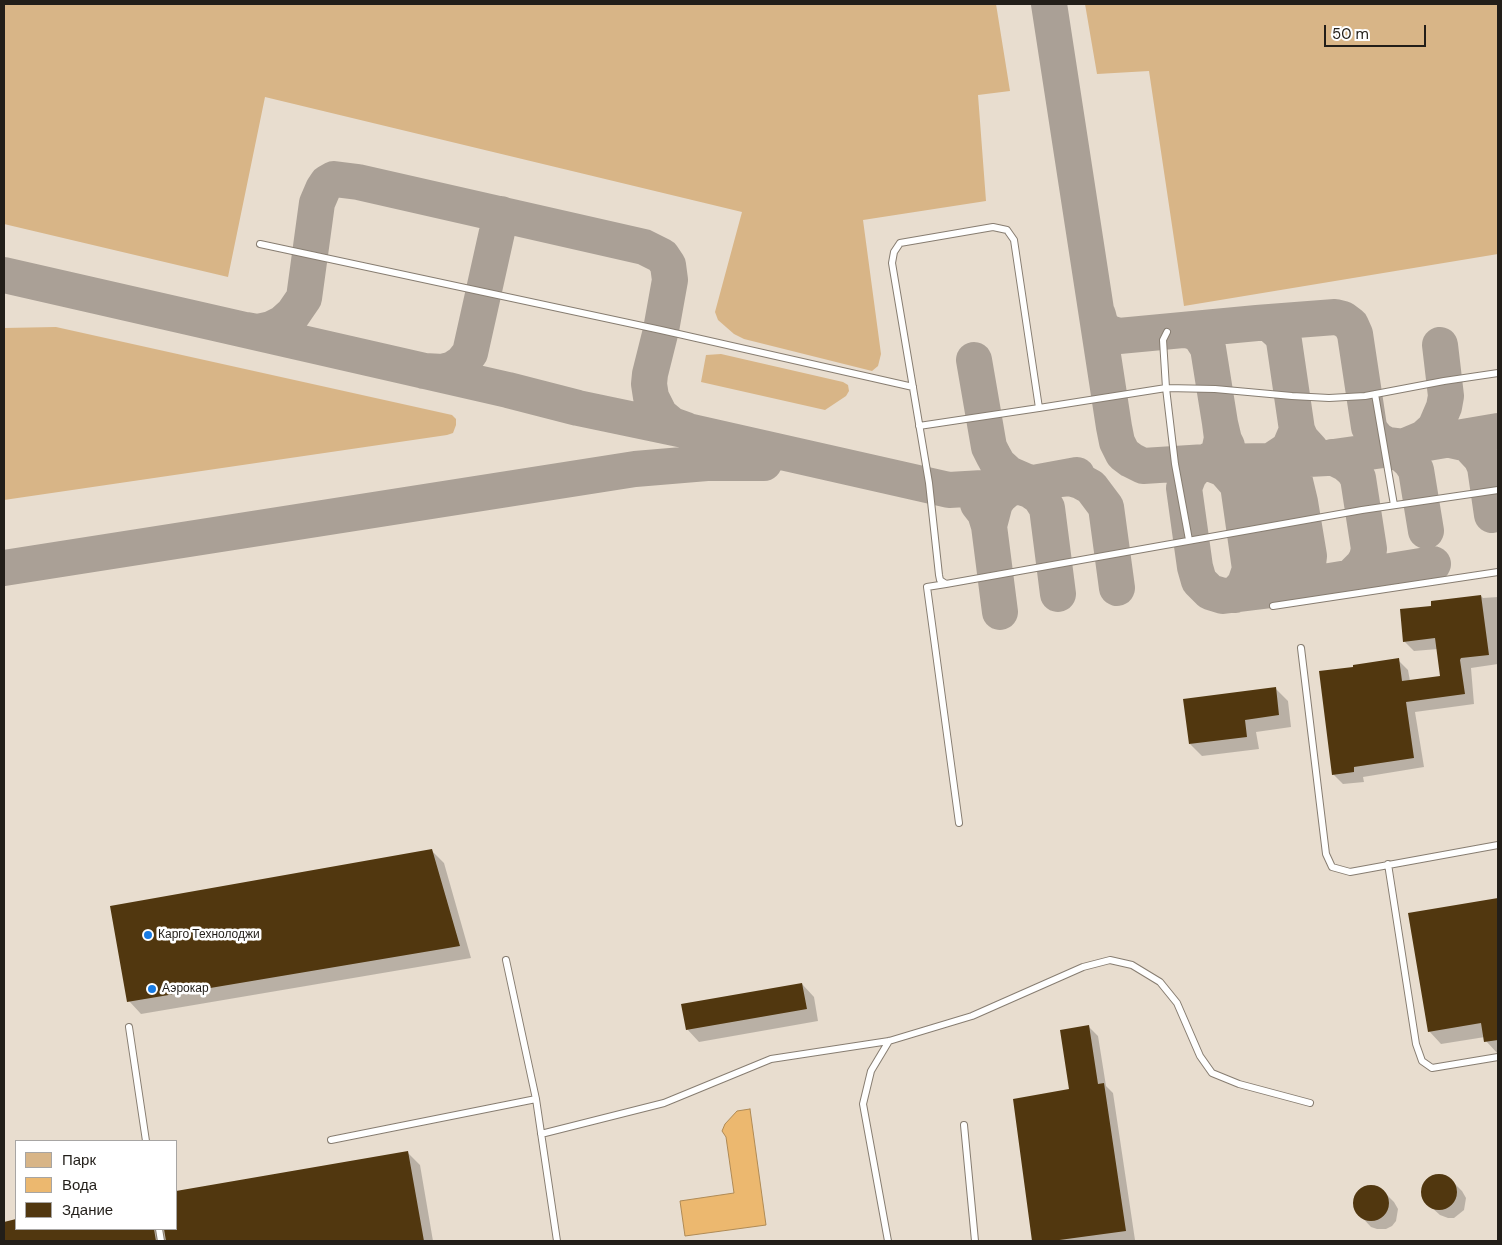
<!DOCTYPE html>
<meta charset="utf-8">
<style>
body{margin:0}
#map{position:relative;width:1502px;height:1245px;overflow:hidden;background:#e8ddcf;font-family:"DM Sans",sans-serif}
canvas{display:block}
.frame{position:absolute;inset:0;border:5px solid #221e19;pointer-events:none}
.legend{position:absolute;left:15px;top:1140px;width:162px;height:90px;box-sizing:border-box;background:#fff;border:1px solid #a7a5a3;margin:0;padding:6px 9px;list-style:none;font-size:15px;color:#221e19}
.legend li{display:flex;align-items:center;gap:10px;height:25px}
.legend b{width:25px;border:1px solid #a7a5a3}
.scale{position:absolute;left:1324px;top:25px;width:102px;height:22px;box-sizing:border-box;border:2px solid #221e19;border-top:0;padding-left:6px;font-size:15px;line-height:18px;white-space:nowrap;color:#221e19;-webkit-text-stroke:4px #fff;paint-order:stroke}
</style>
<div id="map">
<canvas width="1502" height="1245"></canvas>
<div class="frame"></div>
<ul class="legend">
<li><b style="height:14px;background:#d8b587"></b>Парк</li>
<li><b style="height:14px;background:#ecb86f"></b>Вода</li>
<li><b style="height:14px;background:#51370f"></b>Здание</li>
</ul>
<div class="scale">50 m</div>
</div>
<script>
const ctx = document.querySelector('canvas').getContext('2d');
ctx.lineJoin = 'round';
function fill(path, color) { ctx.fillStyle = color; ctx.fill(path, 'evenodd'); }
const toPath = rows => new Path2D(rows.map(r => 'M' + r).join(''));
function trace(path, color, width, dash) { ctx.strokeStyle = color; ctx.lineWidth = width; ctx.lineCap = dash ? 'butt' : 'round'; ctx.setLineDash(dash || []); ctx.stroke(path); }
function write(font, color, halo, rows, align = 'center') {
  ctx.font = font + ' "DM Sans",sans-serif'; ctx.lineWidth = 5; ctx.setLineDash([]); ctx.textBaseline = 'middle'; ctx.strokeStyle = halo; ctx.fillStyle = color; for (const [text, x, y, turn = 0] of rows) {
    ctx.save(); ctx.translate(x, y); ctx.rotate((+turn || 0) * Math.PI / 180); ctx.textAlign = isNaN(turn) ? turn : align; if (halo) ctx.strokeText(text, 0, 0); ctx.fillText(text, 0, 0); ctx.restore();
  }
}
fill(toPath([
 [4,4,996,4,1010,91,978,95,986,201,863,220,881,354,878,366,872,371,744,339,734,334,718,320,715,312,742,212,265,97,228,277,4,224],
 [1085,4,1498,4,1498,254,1184,306,1149,71,1097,74],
 [56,327,452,415,456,419,456,425,453,433,447,435,4,500,4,328],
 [721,354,843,382,848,385,849,391,846,396,825,410,701,382,706,355]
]), '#d8b587');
const water = toPath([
 [750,1109,766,1225,685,1236,680,1201,734,1193,726,1137,722,1131,725,1124,737,1111,750,1109]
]);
fill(water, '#ecb86f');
trace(water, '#af8a55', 1);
fill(toPath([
 [1481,596,1483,598,1498,597,1498,664,1471,668,1474,704,1415,712,1424,767,1363,777,1364,782,1343,784,1333,774,1354,668,1398,660,1408,670,1410,681,1441,677,1438,649,1414,651,1404,641,1433,607],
 [1275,688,1288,701,1291,727,1256,732,1259,749,1202,756,1190,744],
 [432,851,444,863,471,958,141,1014,129,1001],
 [1498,899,1498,1054,1486,1041,1485,1037,1441,1044,1429,1031,1410,914],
 [802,984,814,997,818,1021,699,1042,687,1029],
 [1089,1027,1098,1036,1106,1086,1113,1093,1135,1240,1033,1241,1015,1100,1070,1090],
 [407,1152,420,1165,433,1241,4,1241,4,1223,16,1221,16,1229,176,1229],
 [1438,1175,1448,1177,1462,1191,1466,1198,1464,1210,1454,1218,1448,1218,1440,1215,1430,1206,1423,1195,1423,1188,1426,1182,1432,1177],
 [1368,1187,1380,1188,1394,1202,1398,1209,1396,1221,1392,1226,1386,1229,1377,1229,1371,1227,1357,1212,1355,1206,1357,1195,1362,1189]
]), '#0003');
trace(toPath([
 [1049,4,1114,427,1117,442,1123,454,1131,460,1143,466,1206,462,1271,461,1327,458,1404,447,1498,431],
 [4,275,508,390,578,408,688,431,949,490,1017,486,1077,475],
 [1098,315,1100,323,1106,332,1119,336,1257,323,1335,317,1343,319,1351,325,1355,334,1369,427,1372,433,1378,440,1387,445,1404,447],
 [1257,323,1266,323,1272,326,1281,334,1284,341,1297,430,1301,439,1311,450],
 [246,330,257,332,271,329,283,323,293,314,304,298,317,203,323,189,327,183,334,179,358,182,644,247,662,256,668,265,670,280,661,330,650,374,649,384,651,397,660,415,672,425,686,430],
 [1187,330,1199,334,1208,348,1220,423,1224,440,1227,446],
 [974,360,989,447,993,455,998,464,1009,474,1032,484],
 [424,371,443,372,453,369,462,363,470,353,501,214],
 [1220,423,1222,438,1219,452,1215,457,1195,468,1189,475,1184,488,1195,567,1199,581,1210,592,1223,596,1280,589],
 [1450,440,1468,444,1481,458,1485,467,1492,515],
 [1405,446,1424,438,1435,428,1444,407,1446,396,1440,345],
 [1389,449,1403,455,1410,461,1416,470,1426,531],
 [1332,457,1346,464,1353,470,1358,478,1369,549,1367,558,1363,565,1351,577],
 [1206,462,1224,469,1238,485,1250,569,1245,584,1235,595],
 [1235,462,1251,466,1265,476,1269,487,1278,564],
 [1060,479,1070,478,1080,481,1091,487,1106,507,1117,588],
 [978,504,985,513,989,526,1000,612],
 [989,526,995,503,1000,496,1007,490,1017,486,1030,490,1040,497,1047,508,1058,594],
 [4,568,635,469,707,463,764,463],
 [1258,580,1272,588,1287,588,1302,578,1308,564,1309,556,1300,502,1295,481,1285,469,1271,461,1289,449,1297,430],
 [1287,588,1433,564]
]), '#aaa096', 36);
fill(toPath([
 [1481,595,1489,655,1461,658,1460,660,1465,694,1406,702,1414,758,1354,767,1354,772,1332,775,1319,671,1353,667,1353,665,1399,658,1402,681,1440,676,1435,638,1403,642,1400,609,1431,606,1431,601],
 [1276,687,1279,715,1245,720,1247,737,1189,744,1183,699],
 [432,849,460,946,127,1002,110,906],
 [1498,898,1498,1040,1484,1042,1481,1023,1428,1032,1408,913],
 [802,983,807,1009,686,1030,681,1004],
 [1089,1025,1098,1084,1104,1083,1126,1231,1052,1241,1032,1241,1013,1099,1069,1089,1060,1030],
 [408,1151,424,1241,166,1241,164,1229,176,1229,176,1191],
 '1421 1192a18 18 0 1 1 36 0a18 18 0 1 1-36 0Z',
 '1353 1203a18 18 0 1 1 36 0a18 18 0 1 1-36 0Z',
 [16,1219,16,1229,154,1229,156,1241,4,1241,4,1222]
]), '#51370f');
const service = toPath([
 [260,244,661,330,913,387],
 [1167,332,1163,340,1166,388,1175,464,1189,540],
 [1498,373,1444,381,1365,396,1329,398,1292,396,1215,389,1166,388,1039,408,1014,240,1007,230,993,227,900,243,894,252,892,263,929,483,939,575,940,580,946,584,1362,510,1498,490],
 [1375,394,1394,505],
 [919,426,1039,408],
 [946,584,927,587,959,823],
 [1273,606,1498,572],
 [1301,648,1326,854,1332,867,1350,872,1498,845],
 [1388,864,1416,1044,1422,1061,1432,1068,1498,1057],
 [506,960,536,1099,557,1241],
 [129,1027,146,1141],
 [964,1125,975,1241],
 [541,1134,664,1103,771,1059,889,1041,972,1016,1083,967,1110,960,1132,965,1160,982,1177,1003,1200,1056,1212,1073,1239,1084,1310,1103],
 [331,1140,536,1099],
 [159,1229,161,1241],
 [888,1241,863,1104,871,1071,889,1041]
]);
trace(service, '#877d71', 8);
trace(service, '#fff', 6);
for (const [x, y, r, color] of [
 [148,935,5,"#177be4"],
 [152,989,5,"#177be4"]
]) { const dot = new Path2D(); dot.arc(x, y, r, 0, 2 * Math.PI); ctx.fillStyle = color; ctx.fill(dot); trace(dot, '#fff', 2); }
write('12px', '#221e19', '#fff', [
 ["Карго Технолоджи",158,935],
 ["Аэрокар",162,989]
], 'left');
</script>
